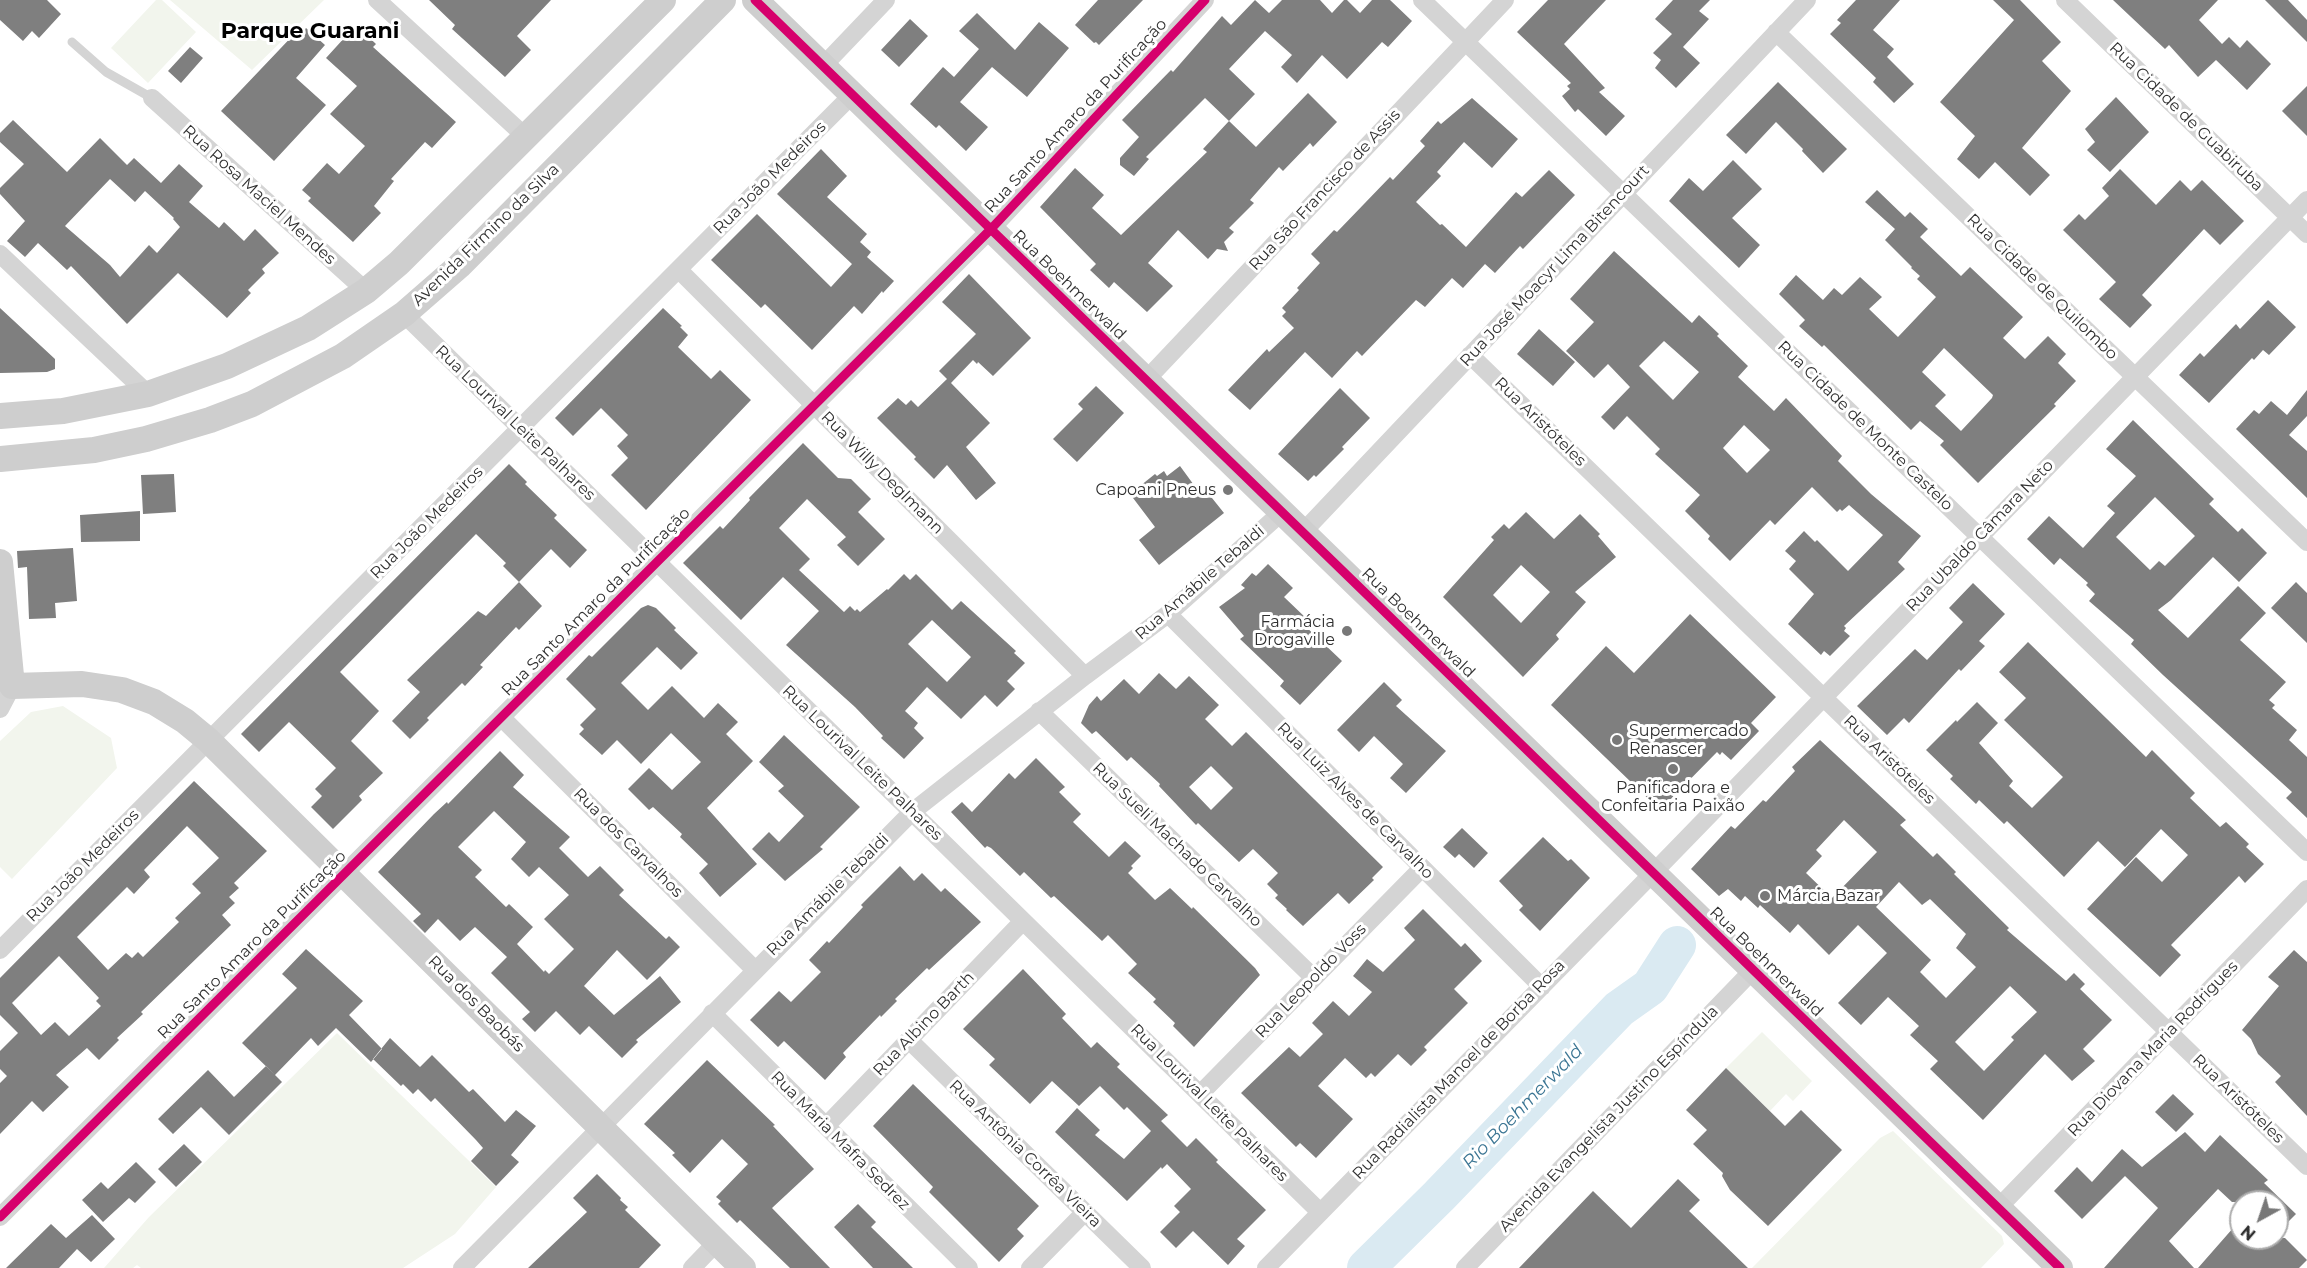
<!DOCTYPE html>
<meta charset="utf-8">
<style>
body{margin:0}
#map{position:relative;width:2307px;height:1268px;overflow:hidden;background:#fff;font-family:Montserrat,sans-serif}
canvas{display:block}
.north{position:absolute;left:2229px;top:1190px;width:60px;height:60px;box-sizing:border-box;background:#fff;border:2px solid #acacac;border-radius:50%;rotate:220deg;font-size:16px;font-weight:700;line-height:24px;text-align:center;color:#303030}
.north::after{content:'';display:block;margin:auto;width:21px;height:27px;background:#787878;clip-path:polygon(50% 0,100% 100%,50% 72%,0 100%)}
</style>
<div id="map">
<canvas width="2307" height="1268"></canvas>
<div class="north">N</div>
</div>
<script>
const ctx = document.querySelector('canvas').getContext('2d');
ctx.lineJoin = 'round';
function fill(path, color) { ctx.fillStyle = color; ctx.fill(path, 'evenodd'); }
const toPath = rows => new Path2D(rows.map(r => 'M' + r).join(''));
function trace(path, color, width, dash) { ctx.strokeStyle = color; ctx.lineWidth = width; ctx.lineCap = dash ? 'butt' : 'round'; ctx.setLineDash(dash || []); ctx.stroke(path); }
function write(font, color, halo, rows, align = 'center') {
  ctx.font = font + ' Montserrat,sans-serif'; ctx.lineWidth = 6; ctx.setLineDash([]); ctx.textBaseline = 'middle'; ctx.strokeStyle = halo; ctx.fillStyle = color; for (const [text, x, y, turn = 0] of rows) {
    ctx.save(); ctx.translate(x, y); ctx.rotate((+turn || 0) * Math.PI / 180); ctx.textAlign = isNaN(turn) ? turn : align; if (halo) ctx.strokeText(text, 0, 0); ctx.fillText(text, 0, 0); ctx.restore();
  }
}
fill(toPath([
 [156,0,162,0,196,32,148,83,111,48],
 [170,0,324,0,252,70],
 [63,706,111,738,117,768,12,879,0,867,0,741,31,712],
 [1762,1032,1812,1081,1793,1101,1786,1094,1770,1111,1726,1068],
 [337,1033,496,1187,455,1234,403,1268,141,1268,137,1265,133,1268,104,1268,149,1217],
 [1893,1131,2002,1236,2004,1244,1981,1268,1752,1268,1880,1138]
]), '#f2f5ed');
trace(toPath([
 [1366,1268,1439,1196,1619,1009,1650,987,1677,945]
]), '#daeaf2', 38);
fill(toPath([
 [0,0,47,0,61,14,39,38,32,31,23,41,0,20],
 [429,0,551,0,517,36,531,50,505,77,452,29,455,25],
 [1098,0,1143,0,1099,45,1096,42,1094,43,1075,25],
 [1255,0,1269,13,1282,0,1320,0,1332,13,1344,0,1347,0,1360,13,1372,0,1390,0,1412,21,1388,47,1382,42,1347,79,1322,55,1297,83,1281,67,1292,55,1265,31,1229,69,1255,94,1229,121,1205,98,1146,157,1149,159,1134,176,1120,165,1120,158,1139,137,1122,120,1171,70,1173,72,1222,16,1231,25],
 [1548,0,1606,0,1564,44,1605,88,1599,92,1625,116,1606,136,1578,109,1575,112,1562,96,1570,89,1567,86,1571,83,1517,32],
 [1673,0,1710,0,1699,11,1709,19,1683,47,1700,63,1676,88,1655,68,1661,60,1653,53,1672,34,1655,19],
 [1856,0,1900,0,1873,30,1894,49,1887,57,1914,84,1894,103,1873,82,1876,78,1830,34,1841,23,1837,20],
 [1993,0,2020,0,2061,42,2042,61,2071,91,2022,148,2050,175,2030,196,1995,162,1979,179,1957,159,1975,136,1940,102,2014,20],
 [2113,0,2218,0,2199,20,2222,44,2229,37,2240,48,2247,40,2271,64,2247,90,2216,60,2198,77,2169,45,2165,49],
 [2265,0,2288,0,2307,20,2307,42],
 [977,13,1015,50,1039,22,1069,48,1027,97,992,67,960,102,988,127,966,151,939,125,936,128,910,104,943,67,954,77,979,49,959,31],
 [910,19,928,36,899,67,881,50],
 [356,25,376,44,373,47,456,122,432,148,425,142,391,179,394,181,374,206,381,213,353,242,308,201,311,198,302,190,327,163,339,174,365,146,330,114,357,86,326,58],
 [306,28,325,45,296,78,326,105,274,161,221,111,299,29,303,32],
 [190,47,203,58,181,83,168,71],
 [1778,82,1847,149,1823,173,1802,151,1803,149,1776,122,1746,154,1726,135],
 [2307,86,2307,136,2282,111],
 [1308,93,1337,122,1313,147,1310,143,1283,171,1279,167,1250,200,1254,203,1229,228,1234,232,1224,242,1228,251,1217,249,1208,259,1178,230,1148,263,1173,286,1147,312,1114,282,1109,288,1090,270,1096,264,1040,207,1075,168,1104,195,1092,208,1121,235,1207,152,1203,149,1229,121,1256,147],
 [2116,97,2149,132,2110,172,2087,150,2095,142,2085,129],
 [1472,98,1518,139,1492,168,1464,142,1437,172,1441,176,1416,202,1440,225,1442,224,1466,247,1516,192,1522,197,1549,170,1575,195,1523,249,1520,246,1495,273,1485,264,1463,288,1452,278,1425,307,1416,300,1362,356,1357,351,1332,378,1305,352,1250,410,1228,390,1267,349,1269,352,1294,328,1282,316,1286,312,1282,308,1299,290,1297,288,1320,263,1311,254,1334,230,1337,232,1390,177,1393,180,1425,146,1420,141,1438,121,1441,124],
 [13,120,67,172,100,138,127,165,134,158,161,183,179,164,203,186,189,202,219,228,224,222,244,241,255,229,279,253,262,269,265,273,248,290,251,293,227,318,178,273,127,324,71,266,67,270,38,243,25,257,7,241,25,221,0,194,0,188,24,164,0,142,0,133],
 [110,179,135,202,145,191,174,218,173,219,180,227,157,253,149,245,120,277,110,265,65,226],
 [821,149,847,176,827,197,867,234,860,242,871,252,867,257,894,281,883,293,882,291,862,314,854,306,812,350,765,304,761,308,711,260,757,214,831,287,852,264,777,194],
 [1733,160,1762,189,1732,218,1760,245,1739,268,1669,201,1689,178,1703,191],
 [2120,169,2156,205,2180,180,2191,191,2202,180,2244,221,2220,245,2204,229,2142,295,2152,305,2130,328,2099,299,2116,282,2063,230,2079,214,2085,220,2109,196,2102,188],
 [1877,190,1905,217,1910,212,1928,229,1920,237,1961,276,1970,267,2023,317,2003,338,2025,359,2048,336,2066,354,2058,363,2076,381,2054,404,2056,406,1978,483,1940,445,1944,441,1920,421,1911,430,1824,345,1822,347,1799,326,1805,320,1779,294,1796,275,1823,300,1834,288,1842,295,1860,277,1882,297,1869,309,1898,337,1936,297,1917,279,1920,276,1911,268,1912,267,1885,240,1895,229,1865,202],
 [1944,348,1993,395,1992,398,1961,431,1935,406,1946,395,1922,372],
 [1614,251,1692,323,1699,315,1719,334,1717,336,1748,366,1738,377,1774,411,1786,398,1842,456,1838,461,1871,494,1921,536,1898,562,1905,569,1844,626,1846,628,1844,631,1850,636,1830,656,1824,651,1821,655,1788,624,1814,594,1789,569,1796,561,1785,551,1804,531,1815,542,1817,540,1848,571,1883,535,1849,505,1842,511,1840,509,1837,512,1812,487,1775,525,1770,520,1730,561,1708,539,1710,536,1685,511,1700,495,1655,454,1660,449,1627,416,1614,430,1601,417,1630,387,1608,364,1594,378,1566,351,1594,322,1570,299],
 [1664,341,1699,372,1673,400,1639,366],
 [1744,425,1770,450,1747,473,1723,448],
 [969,274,1031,338,993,376,978,362,977,364,973,360,951,383,990,423,966,447,996,483,976,500,947,465,934,479,914,459,916,457,877,418,898,398,906,405,911,400,918,407,947,379,939,371,976,334,942,302],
 [2268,300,2296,327,2269,355,2263,350,2254,360,2252,358,2209,403,2179,375,2200,353,2204,357,2236,324,2240,329],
 [0,308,55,359,55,369,47,372,0,373],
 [663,308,682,326,680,327,688,335,678,347,711,379,720,370,751,400,646,510,611,475,628,458,617,446,628,435,601,408,573,436,555,418],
 [1539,329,1575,362,1553,386,1517,354],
 [1096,386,1124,413,1077,462,1053,439,1083,409,1078,404],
 [1340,388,1370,418,1342,447,1344,449,1316,477,1314,475,1308,481,1278,454],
 [2307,390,2307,416,2289,435,2307,451,2307,498,2236,429,2254,410,2259,414,2271,401,2287,415],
 [2133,420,2214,499,2209,504,2238,532,2242,528,2267,553,2239,582,2213,557,2171,600,2158,610,2188,638,2238,586,2266,613,2240,640,2286,682,2269,700,2275,705,2272,708,2297,730,2289,740,2307,757,2307,818,2286,798,2292,792,2163,675,2131,644,2134,640,2089,601,2095,594,2086,585,2088,583,2060,558,2054,565,2027,539,2049,516,2083,548,2115,513,2107,506,2136,476,2106,449],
 [2155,497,2195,536,2165,566,2159,561,2150,570,2116,537],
 [803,443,838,478,851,479,871,499,858,512,885,539,858,566,837,545,846,537,807,499,779,528,810,559,799,570,844,612,850,606,855,611,857,609,860,612,887,589,888,590,904,574,910,580,916,574,952,610,961,601,1016,651,1014,653,1025,663,1007,681,1015,689,997,707,985,695,961,719,927,687,905,711,918,723,914,728,924,738,904,759,881,738,883,736,855,707,786,645,819,611,783,577,741,620,683,563,720,526,723,529,750,500,749,498],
 [932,620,971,657,947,682,908,644],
 [509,464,527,482,525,484,557,515,554,518,587,550,570,568,551,549,519,582,503,566,506,563,476,534,340,672,379,711,351,741,383,773,359,796,362,800,333,829,311,807,322,796,315,789,336,768,289,722,259,752,241,734],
 [1180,466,1199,492,1204,488,1224,513,1159,565,1139,540,1155,527,1130,494,1155,474,1157,476,1164,471,1167,476],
 [174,474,176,512,143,514,141,475],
 [140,511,140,541,81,542,80,515],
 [1526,512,1554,539,1580,514,1600,534,1598,536,1616,557,1575,592,1586,602,1556,635,1559,639,1523,677,1443,597,1494,540,1491,537,1504,524,1509,529],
 [1521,565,1550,592,1521,623,1493,595],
 [73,548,77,601,55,603,56,618,29,619,27,567,18,568,17,551],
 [1268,564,1293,588,1284,597,1307,619,1303,624,1342,661,1300,705,1280,686,1284,681,1240,639,1244,636,1219,607,1245,588,1241,585,1252,573,1256,576],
 [519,582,542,606,519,630,516,627,480,665,483,667,465,686,462,683,427,718,429,720,410,739,392,721,420,692,407,680,478,611,486,616],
 [2296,582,2307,593,2307,643,2271,608],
 [1973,583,2005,614,1979,641,1985,646,1961,671,1959,669,1909,723,1904,718,1887,735,1857,706,1915,649,1927,660,1963,622,1949,608],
 [648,605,656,608,676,628,674,630,698,653,681,670,657,647,621,683,648,710,672,686,704,718,718,703,738,722,726,734,753,761,707,808,757,864,720,897,699,873,708,864,680,837,682,834,653,807,649,810,628,789,649,768,672,790,701,762,671,733,641,764,617,740,602,755,579,734,584,729,580,725,596,709,566,679,589,655,592,657,641,608],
 [1690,614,1776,697,1751,723,1759,731,1731,760,1722,752,1720,755,1717,752,1660,810,1551,705,1606,646,1634,673],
 [2028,642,2146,757,2152,750,2195,793,2190,798,2220,827,2226,822,2249,844,2246,847,2264,864,2245,883,2239,876,2171,945,2181,955,2160,977,2087,909,2136,857,2162,882,2188,855,2161,829,2125,867,2098,841,2064,877,2007,821,2004,824,1979,800,1976,804,1950,779,1953,776,1926,750,1956,720,1957,722,1977,702,1998,723,1979,743,2013,781,2009,786,2032,808,2063,777,2004,720,2026,698,1999,672],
 [1159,673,1176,689,1189,676,1219,705,1205,719,1232,746,1246,732,1383,867,1372,878,1374,880,1349,904,1338,893,1303,926,1286,910,1287,909,1275,898,1278,895,1267,884,1278,873,1253,849,1239,862,1198,823,1196,825,1159,786,1160,784,1131,757,1127,761,1096,731,1092,734,1081,723,1089,705,1097,696,1101,701,1124,679,1139,694],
 [1211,766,1233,788,1211,810,1189,787],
 [1384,682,1402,700,1396,706,1446,751,1406,793,1390,778,1403,764,1374,736,1359,752,1337,730],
 [784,735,860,807,820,847,823,849,785,881,752,849,769,832,779,842,804,816,778,791,784,786,759,762],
 [1820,740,1906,820,1900,825,1933,857,1937,853,1956,872,1954,874,2009,928,2007,930,2066,981,2074,973,2085,984,2080,989,2112,1020,2083,1049,2095,1061,2072,1081,2045,1054,1983,1120,1930,1069,1938,1061,1910,1035,1919,1026,1888,997,1861,1025,1838,1003,1887,953,1858,925,1829,955,1798,924,1790,933,1760,905,1758,908,1745,896,1741,901,1728,889,1719,896,1691,869,1731,826,1735,829,1763,800,1766,802,1795,771,1792,767],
 [1844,820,1877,852,1832,898,1806,873,1822,856,1816,850],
 [1899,882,1922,905,1930,899,1966,934,1956,948,1976,967,1946,998,1920,972,1931,960,1876,907],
 [2010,986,2037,1012,2011,1037,2014,1040,1984,1071,1955,1042],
 [500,751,524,775,513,787,570,837,559,848,588,877,600,866,624,890,619,895,666,939,669,936,680,947,647,980,617,950,584,986,614,1015,660,976,681,1002,636,1040,638,1042,622,1058,589,1026,580,1035,556,1011,535,1032,522,1019,530,1012,491,973,507,957,475,927,460,941,438,919,425,933,413,921,421,914,378,872,434,814,447,802,448,804],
 [494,811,526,842,511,859,529,877,539,867,569,895,544,919,574,949,549,974,545,970,544,972,517,944,533,927,509,904,506,907,475,877,482,870,458,847],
 [1036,758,1065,787,1059,792,1081,814,1073,822,1109,857,1125,841,1141,856,1131,866,1133,868,1128,873,1155,900,1170,888,1192,909,1193,907,1255,968,1260,975,1194,1047,1173,1026,1175,1023,1153,1002,1156,999,1128,973,1137,964,1108,935,1102,941,1054,896,1051,898,1024,872,1020,876,991,848,987,846,985,848,951,812,962,802,972,812,1009,773,1015,779],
 [194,781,267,851,234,883,239,888,229,897,235,903,222,915,231,925,141,1012,143,1014,117,1038,119,1040,99,1060,87,1048,56,1075,69,1087,43,1112,32,1101,0,1134,0,1083,7,1076,0,1069,0,1051,18,1033,0,1015,0,978],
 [187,826,219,858,192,884,201,893,175,918,179,922,143,957,138,952,132,958,126,953,108,970,77,937,127,887,134,894,150,877,144,870],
 [59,956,99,998,96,1001,101,1006,69,1036,55,1022,41,1035,12,1003],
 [1462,828,1488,853,1474,868,1459,854,1455,858,1443,847],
 [1543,837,1568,861,1571,859,1590,878,1540,931,1519,910,1523,906,1499,881],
 [900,866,914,881,922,873,941,892,945,888,981,922,929,970,927,968,895,999,897,1001,881,1017,880,1015,843,1053,846,1057,825,1080,784,1041,778,1047,750,1020,779,991,791,1002,821,972,809,960,827,941,829,943,863,907,861,905],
 [1423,909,1461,947,1465,943,1482,961,1454,989,1468,1003,1424,1047,1427,1050,1411,1066,1398,1054,1375,1077,1371,1073,1366,1078,1345,1058,1318,1086,1353,1119,1316,1158,1300,1143,1296,1147,1241,1093,1289,1047,1300,1057,1323,1034,1312,1023,1333,1001,1349,1016,1372,992,1353,976,1367,959,1383,972,1415,940,1404,928],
 [306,949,363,1001,349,1015,382,1049,371,1062,336,1028,318,1046,311,1038,275,1075,242,1043,297,988,282,974],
 [2294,950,2307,962,2307,1116,2275,1082,2281,1076,2258,1054,2251,1039,2242,1030,2279,986,2268,977],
 [1023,969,1066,1014,1062,1018,1091,1048,1097,1042,1120,1064,1117,1067,1168,1115,1161,1121,1187,1147,1196,1138,1218,1160,1216,1162,1266,1210,1237,1239,1245,1246,1228,1265,1193,1231,1176,1248,1160,1232,1180,1212,1174,1206,1191,1189,1167,1164,1162,1169,1161,1167,1127,1201,1055,1132,1077,1108,1100,1130,1095,1135,1124,1159,1151,1131,1127,1107,1124,1110,1100,1086,1079,1106,1052,1081,1030,1104,989,1065,995,1059,963,1029],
 [390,1038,420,1067,432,1055,469,1092,473,1089,505,1122,516,1110,536,1126,511,1155,519,1162,496,1186,471,1161,483,1148,476,1140,435,1098,431,1102,418,1089,413,1094,403,1084,401,1086,373,1059],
 [707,1060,775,1125,773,1126,814,1169,772,1208,830,1268,790,1268,740,1220,737,1223,718,1204,721,1201,716,1197,748,1164,722,1139,690,1173,672,1155,675,1153,644,1124],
 [266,1066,282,1082,229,1135,201,1107,173,1134,158,1119,208,1070,234,1097],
 [1726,1068,1785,1126,1801,1110,1842,1150,1768,1226,1730,1190,1722,1176,1723,1173,1693,1144,1707,1130,1686,1110],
 [913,1084,1039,1206,1017,1229,1024,1236,999,1262,929,1192,933,1187,873,1126],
 [2173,1094,2194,1114,2176,1132,2155,1112],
 [2185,1132,2205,1152,2220,1135,2268,1180,2264,1183,2296,1214,2277,1233,2277,1202,2232,1202,2218,1189,2169,1241,2194,1268,2104,1268,2158,1208,2125,1176,2082,1219,2054,1191,2077,1167,2092,1182,2122,1149,2142,1167],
 [184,1144,202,1162,176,1187,158,1169],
 [136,1162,156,1182,135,1203,129,1198,103,1222,82,1200,101,1182,108,1189],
 [597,1174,621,1198,620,1200,628,1207,625,1210,661,1245,639,1268,528,1268,587,1212,573,1198],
 [1678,1179,1700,1200,1689,1211,1748,1268,1519,1268,1593,1191,1631,1228],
 [858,1204,876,1222,871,1227,913,1268,873,1268,834,1227],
 [92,1215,115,1239,91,1262,77,1249,59,1268,6,1268,51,1224,66,1238],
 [2241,1219,2241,1238,2285,1238,2307,1260,2299,1268,2198,1268]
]), '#7f7f7f');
trace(toPath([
 [72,42,106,72,152,98]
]), '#d4d4d4', 9);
trace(toPath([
 [377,0,527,138],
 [1422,0,2307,852],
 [2065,0,2307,234],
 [1776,32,2307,542],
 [823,66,886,0],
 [152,98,366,291],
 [0,254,148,394],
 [679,270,1085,676],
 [404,314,1320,1212],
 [1470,355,2307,1166],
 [1146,380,1505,0],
 [1303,532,1807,0],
 [1168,614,1542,987],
 [0,709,12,686],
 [1039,711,1314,978],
 [501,717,754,969],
 [0,950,852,95],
 [712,1013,969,1268],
 [909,1040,1142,1268],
 [1200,1094,1422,868],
 [826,1126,1023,921],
 [1998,1208,2307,889],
 [0,1217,991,229,1205,0],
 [462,1268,912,812,1085,676,1168,614,1282,512],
 [692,1268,717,1242],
 [1030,1268,1085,1212],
 [1266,1268,1653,873,2307,200],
 [1465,1268,1753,970]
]), '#d4d4d4', 18);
trace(toPath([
 [755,0,2060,1268],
 [0,416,63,411,148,394,227,366,308,328,366,291,399,263,663,0],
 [0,459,94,450,146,439,210,420,252,404,343,356,404,314,459,266,723,0],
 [0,562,12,686,82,684,122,690,154,702,185,721,208,740,743,1268]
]), '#cecece', 26);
trace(toPath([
 [755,0,2060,1268],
 [0,1217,991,229,1205,0]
]), '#d6006c', 9);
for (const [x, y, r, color] of [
 [1228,490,6,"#787878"],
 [1347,631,6,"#787878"],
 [1617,740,6,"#787878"],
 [1673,769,6,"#787878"],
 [1765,896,6,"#787878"]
]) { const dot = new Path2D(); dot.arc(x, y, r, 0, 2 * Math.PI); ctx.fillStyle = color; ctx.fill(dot); trace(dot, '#fff', 2); }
write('16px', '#303030', '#fff', [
 ["Rua Santo Amaro da Purificação",1076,116,-47],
 ["Rua Cidade de Guabiruba",2186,117,44],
 ["Rua João Medeiros",770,178,-45],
 ["Rua São Francisco de Assis",1325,190,-47],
 ["Rua Rosa Maciel Mendes",259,195,42],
 ["Avenida Firmino da Silva",486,235,-44],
 ["Rua José Moacyr Lima Bitencourt",1555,266,-47],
 ["Rua Boehmerwald",1069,285,44],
 ["Rua Cidade de Quilombo",2042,287,44],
 ["Rua Aristóteles",1540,422,44],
 ["Rua Lourival Leite Palhares",515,423,44],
 ["Rua Cidade de Monte Castelo",1865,426,44],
 ["Rua Willy Deglmann",882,473,45],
 ["Rua João Medeiros",427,523,-45],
 ["Rua Ubaldo Câmara Neto",1980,536,-46],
 ["Rua Amábile Tebaldi",1200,583,-41],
 ["Rua Santo Amaro da Purificação",596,602,-45],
 ["Rua Boehmerwald",1418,623,44],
 ["Rua Aristóteles",1889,760,44],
 ["Rua Lourival Leite Palhares",862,763,44],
 ["Rua Luiz Alves de Carvalho",1355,801,45],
 ["Rua dos Carvalhos",628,843,45],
 ["Rua Sueli Machado Carvalho",1177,845,44],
 ["Rua João Medeiros",83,866,-45],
 ["Rua Amábile Tebaldi",828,895,-45],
 ["Rua Santo Amaro da Purificação",252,945,-45],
 ["Rua Boehmerwald",1766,962,44],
 ["Rua Leopoldo Voss",1311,981,-46],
 ["Rua dos Baobás",476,1004,45],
 ["Rua Albino Barth",924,1024,-46],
 ["Rua Diovana Maria Rodrigues",2153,1049,-46],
 ["Rua Radialista Manoel de Borba Rosa",1459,1070,-46],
 ["Rua Aristóteles",2238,1099,44],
 ["Rua Lourival Leite Palhares",1209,1103,45],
 ["Avenida Evangelista Justino Espíndula",1609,1119,-46],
 ["Rua Maria Mafra Sedrez",840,1141,45],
 ["Rua Antônia Corrêa Vieira",1025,1154,44]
]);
write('16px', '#303030', '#fff', [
 ["Capoani Pneus",1216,490],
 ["Farmácia",1335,622],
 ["Drogaville",1335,640],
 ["Supermercado",1629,731,"left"],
 ["Renascer",1629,749,"left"],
 ["Panificadora e",1673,788,"center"],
 ["Confeitaria Paixão",1673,806,"center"],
 ["Márcia Bazar",1777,896,"left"]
], 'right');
write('italic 18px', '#3c7694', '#fff', [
 ["Rio Boehmerwald",1523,1107,-46]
]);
write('bold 22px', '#000', '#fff', [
 ["Parque Guarani",310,32]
]);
</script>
